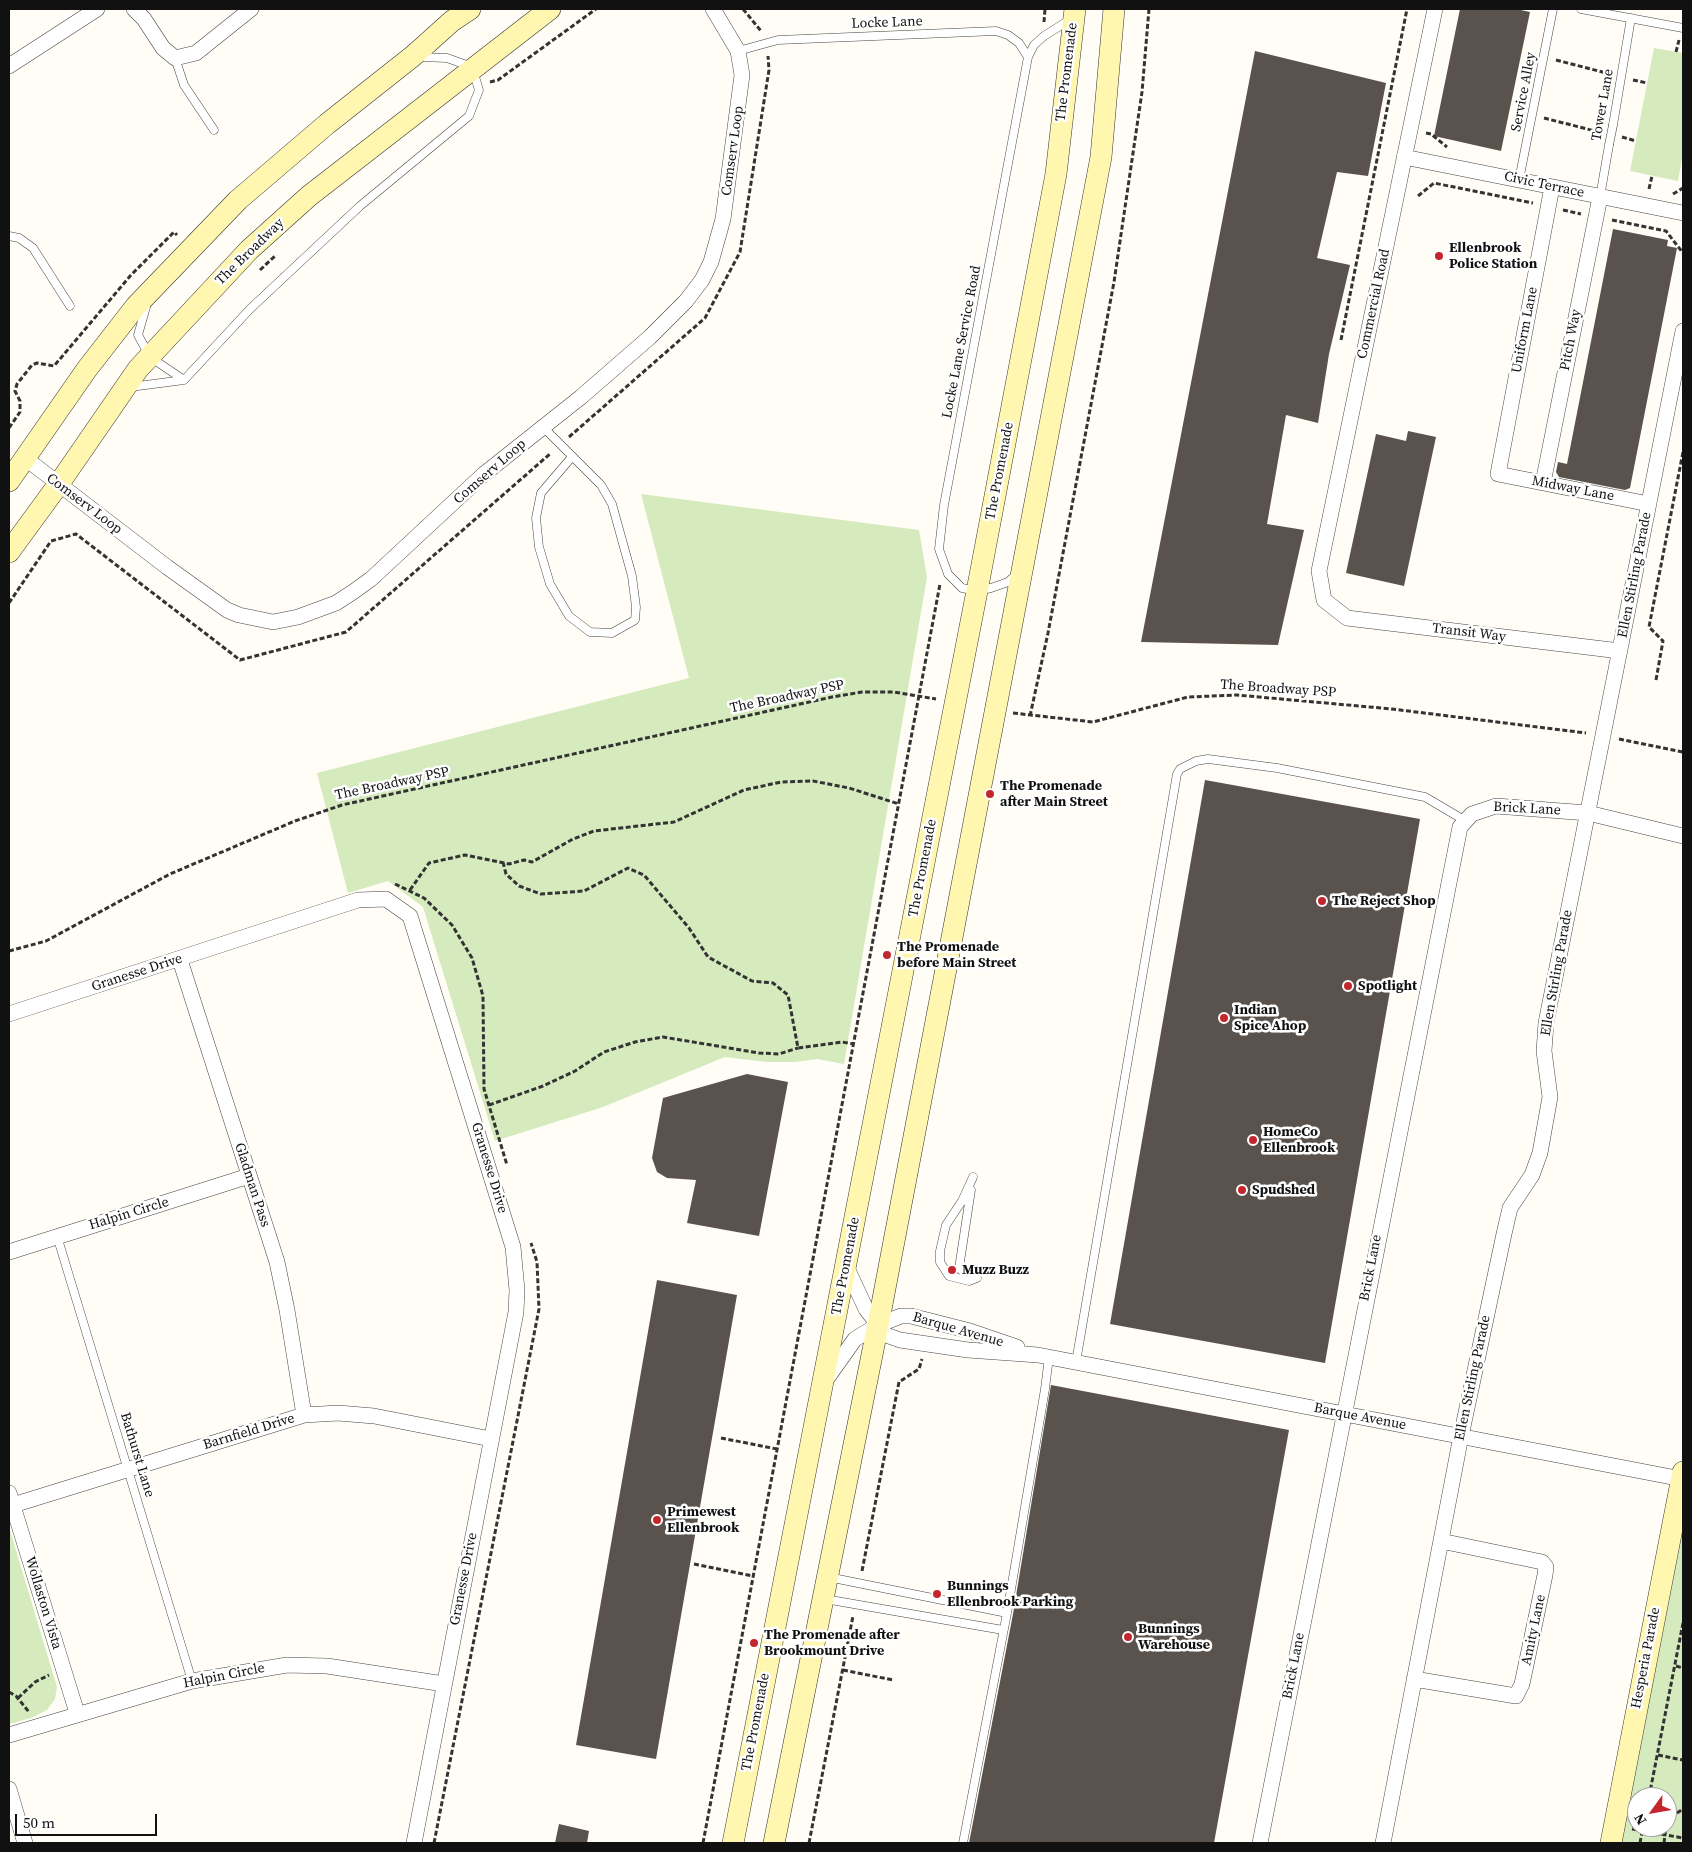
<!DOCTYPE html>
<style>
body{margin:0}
#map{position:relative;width:1692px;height:1852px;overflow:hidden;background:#fffdf5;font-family:"Source Serif 4",serif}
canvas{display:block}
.frame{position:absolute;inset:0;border:10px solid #111;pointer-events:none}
.north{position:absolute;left:1627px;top:1787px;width:50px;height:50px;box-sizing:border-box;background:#fff;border:1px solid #a0a0a0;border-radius:50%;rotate:238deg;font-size:14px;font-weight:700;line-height:20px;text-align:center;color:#111}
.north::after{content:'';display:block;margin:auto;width:18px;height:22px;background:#c4262e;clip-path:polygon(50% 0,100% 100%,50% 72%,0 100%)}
.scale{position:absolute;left:15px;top:1814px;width:142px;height:22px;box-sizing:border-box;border:2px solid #111;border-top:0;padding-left:6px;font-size:15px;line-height:18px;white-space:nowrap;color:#111;-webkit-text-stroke:4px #fff;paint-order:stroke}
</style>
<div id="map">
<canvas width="1692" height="1852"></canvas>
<div class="frame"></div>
<div class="north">N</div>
<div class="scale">50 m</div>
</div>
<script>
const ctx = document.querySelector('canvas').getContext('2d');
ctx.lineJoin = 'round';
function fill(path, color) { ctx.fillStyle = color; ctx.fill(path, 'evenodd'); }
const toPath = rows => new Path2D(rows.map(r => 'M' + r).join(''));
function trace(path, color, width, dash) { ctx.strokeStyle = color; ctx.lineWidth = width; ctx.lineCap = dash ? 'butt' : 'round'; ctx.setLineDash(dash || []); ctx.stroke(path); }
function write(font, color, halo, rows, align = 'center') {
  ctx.font = font + ' "Source Serif 4",serif'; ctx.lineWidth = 5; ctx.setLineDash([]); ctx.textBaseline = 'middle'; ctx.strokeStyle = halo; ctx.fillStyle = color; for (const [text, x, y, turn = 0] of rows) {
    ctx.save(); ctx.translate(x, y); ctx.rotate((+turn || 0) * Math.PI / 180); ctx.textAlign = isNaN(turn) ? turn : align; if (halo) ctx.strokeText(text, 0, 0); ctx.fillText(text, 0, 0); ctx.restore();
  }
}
fill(toPath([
 [1654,48,1683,53,1683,152,1678,181,1630,171],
 [641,494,919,530,927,577,844,1064,817,1059,796,1062,767,1062,725,1057,603,1107,495,1141,423,907,388,881,348,893,317,773,689,678],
 [1683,1472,1683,1843,1611,1843],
 [1637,1797,1667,1797,1667,1827,1637,1827],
 [9,1527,57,1687,55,1699,47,1710,31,1718,9,1724]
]), '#d5ebbd');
fill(toPath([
 [1460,9,1516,9,1530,12,1501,151,1434,136],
 [1255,51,1386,83,1368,176,1337,172,1317,258,1350,265,1329,354,1318,423,1286,415,1267,524,1304,530,1278,645,1141,642],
 [1613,229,1668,240,1667,246,1677,248,1630,488,1625,490,1559,477,1556,472,1558,462,1567,464],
 [1408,431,1436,437,1404,586,1346,573,1376,434,1406,441],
 [1205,780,1420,819,1325,1363,1110,1324],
 [747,1074,788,1082,759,1236,687,1223,696,1180,667,1178,657,1172,652,1158,663,1098],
 [657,1280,737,1295,656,1759,576,1745],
 [1051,1385,1289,1430,1214,1843,969,1843,1013,1614],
 [559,1824,589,1831,587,1843,555,1843]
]), '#5a524d');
const lane = toPath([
 [1581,9,1683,28],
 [738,51,778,40,996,31,1008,35,1019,43,1028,57],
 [175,58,184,85,214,130],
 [1613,125,1631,18],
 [1519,180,1553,9],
 [1600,197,1609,145],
 [9,236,19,238,33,248,70,306],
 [146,307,138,335,150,357,184,380],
 [130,387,184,380,250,309,360,206,469,116,479,90,472,67,447,58,420,57],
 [543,427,601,485,612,504,632,576,636,607,635,620,612,633,590,632,569,616,550,584,539,547,536,518,541,493,571,458],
 [1016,575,1008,582,991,588,977,591,962,588,948,574,939,549,944,505,1028,57,1034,45,1044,36,1071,19],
 [973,1177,962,1201,946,1225,940,1251,940,1262,949,1276,969,1281,977,1278],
 [971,1190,959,1268,968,1276,975,1277],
 [57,1236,192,1681],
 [1076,1362,1177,774,1180,769,1196,761,1208,759,1277,768,1425,797,1464,820],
 [828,1577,1007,1613],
 [825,1599,1003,1630],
 [963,1843,1007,1613,1045,1389,1049,1357]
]);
const street = toPath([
 [134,9,144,19,163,48,175,58,196,53,251,9],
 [1435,9,1319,571,1324,600,1347,618,1620,651],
 [9,66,97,9],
 [1404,157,1683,213],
 [1552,187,1498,474,1649,504],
 [25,458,167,567,227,610,239,615,273,622,298,617,336,603,353,592,371,579,484,474,581,397,650,337,686,301,702,280,711,262,723,219,742,75,738,51,713,9],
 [1543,483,1600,197],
 [180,960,277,1262,287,1310,304,1415],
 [9,1014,358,900,386,899,410,916,513,1247,517,1290,516,1312,414,1843],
 [9,1252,249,1176],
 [846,1266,866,1309,886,1335,900,1340,968,1350,1038,1355,1682,1479],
 [828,1377,855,1339,878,1325,901,1316,911,1316,970,1331,1017,1347],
 [9,1493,77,1713],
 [13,1505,304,1415,338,1413,374,1416,491,1439],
 [1414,1679,1516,1696,1522,1684,1545,1575,1546,1567,1542,1562,1441,1541],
 [9,1735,192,1681,287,1665,327,1666,444,1684],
 [9,1789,25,1843],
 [1260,1843,1460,827,1472,814,1496,806,1588,813,1683,836],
 [1383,1843,1461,1436,1504,1234,1510,1208,1532,1175,1540,1153,1550,1097,1544,1051,1546,1023,1683,331]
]);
const secondary = toPath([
 [9,481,87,369,136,306,238,200,327,124,413,56,452,21,470,9],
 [9,552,58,485,138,369,249,250,309,196,550,9],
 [733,1843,977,591,1056,174,1075,9],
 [774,1843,878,1325,1101,157,1114,9],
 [1611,1843,1683,1472]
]);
trace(lane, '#444', 9);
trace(street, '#444', 16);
trace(secondary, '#333', 22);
trace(toPath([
 [743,9,761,31],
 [1044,22,1045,9],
 [1676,52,1679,40],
 [1556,60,1610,74],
 [1633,80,1647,83],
 [490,82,498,80,596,9],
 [1544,118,1599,132],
 [1426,133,1431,134,1447,147],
 [1622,137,1636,141],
 [1649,189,1652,176],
 [1673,194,1683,188],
 [1418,196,1434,183,1533,203],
 [1563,210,1581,214],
 [1612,220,1666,231,1683,253],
 [260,270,275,256],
 [1341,340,1407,9],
 [9,428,20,412,20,401,15,391,17,384,32,365,37,363,54,366,131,275,174,232,177,235],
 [569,437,705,318,740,252,769,70,768,56],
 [9,603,51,541,76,534,240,660,346,632,551,453],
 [1656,680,1663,641,1649,627,1683,452],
 [1013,713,1093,722,1188,697,1237,695,1392,709,1586,733],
 [1030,716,1048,633,1114,282,1142,92,1149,9],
 [1619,739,1683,752],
 [503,862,506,874,519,886,541,894,584,891,628,868,644,875,689,928,708,957,752,981,773,983,788,995,798,1048,842,1042,854,1044],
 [395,884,424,898,452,925,472,958,483,996,484,1089,507,1165],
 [410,890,429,863,465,855,509,864,524,860,532,862,573,839,594,831,674,822,744,790,781,782,813,781,849,788,899,804],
 [9,951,46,941,170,874,295,821,342,805,832,697,862,692,894,692,936,699],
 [489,1105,543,1086,575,1071,604,1052,635,1042,663,1037,759,1053,779,1054,798,1048],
 [721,1438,777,1449],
 [694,1564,753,1576],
 [862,1571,899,1382,919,1369,922,1359],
 [1676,1666,1683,1668],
 [843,1670,893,1680],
 [9,1692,16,1696,29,1712],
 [18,1698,35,1682,49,1675],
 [1658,1755,1683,1760],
 [1649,1797,1683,1623],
 [1667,1824,1674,1815,1683,1809],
 [1632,1829,1683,1838],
 [434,1843,539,1309,537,1262,531,1243],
 [703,1843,940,584],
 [809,1843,853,1616],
 [1640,1843,1643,1827],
 [1664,1843,1666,1827]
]), '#333', 3, [5, 2.5]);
trace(lane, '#fff', 8);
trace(street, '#fff', 15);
trace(secondary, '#fff6b0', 21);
const laneBridge = toPath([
 [1609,145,1613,125]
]);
trace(laneBridge, '#444', 9, []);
trace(laneBridge, '#fff', 8);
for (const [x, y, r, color] of [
 [1439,256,5,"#c4262e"],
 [990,794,5,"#c4262e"],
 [1322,901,5,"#c4262e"],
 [887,955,5,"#c4262e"],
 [1348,986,5,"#c4262e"],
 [1224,1018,5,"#c4262e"],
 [1253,1140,5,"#c4262e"],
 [1242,1190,5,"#c4262e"],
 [952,1270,5,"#c4262e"],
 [657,1520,5,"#c4262e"],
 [937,1594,5,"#c4262e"],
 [1128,1637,5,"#c4262e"],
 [754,1643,5,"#c4262e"]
]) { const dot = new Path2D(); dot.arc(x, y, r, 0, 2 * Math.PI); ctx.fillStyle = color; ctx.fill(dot); trace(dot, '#fff', 2); }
write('14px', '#111', '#fff', [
 ["Locke Lane",887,23,-2],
 ["The Promenade",1067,72,-83],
 ["Service Alley",1524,92,-79],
 ["Tower Lane",1603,105,-80],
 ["Comserv Loop",733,151,-82],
 ["Civic Terrace",1544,185,12],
 ["The Broadway",250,252,-44],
 ["Commercial Road",1374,304,-78],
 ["Uniform Lane",1525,330,-79],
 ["Pitch Way",1571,340,-79],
 ["Locke Lane Service Road",962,342,-79],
 ["The Promenade",1000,471,-79],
 ["Comserv Loop",490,472,-41],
 ["Midway Lane",1573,489,11],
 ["Comserv Loop",84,504,37],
 ["Ellen Stirling Parade",1635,575,-79],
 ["Transit Way",1469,633,7],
 ["The Broadway PSP",1278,689,4],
 ["The Broadway PSP",787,697,-12],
 ["The Broadway PSP",392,784,-12],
 ["Brick Lane",1527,809,3],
 ["The Promenade",923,868,-79],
 ["Granesse Drive",137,973,-18],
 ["Ellen Stirling Parade",1557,973,-80],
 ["Granesse Drive",489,1168,73],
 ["Gladman Pass",252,1185,72],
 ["Halpin Circle",129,1214,-17],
 ["The Promenade",846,1266,-79],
 ["Brick Lane",1371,1268,-79],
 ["Barque Avenue",958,1330,16],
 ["Ellen Stirling Parade",1473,1378,-78],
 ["Barque Avenue",1360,1417,11],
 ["Barnfield Drive",249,1432,-17],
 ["Bathurst Lane",137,1455,73],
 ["Granesse Drive",464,1579,-79],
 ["Wollaston Vista",43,1603,73],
 ["Amity Lane",1534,1630,-78],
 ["Hesperia Parade",1646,1658,-79],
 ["Brick Lane",1294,1666,-79],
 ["Halpin Circle",224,1676,-11],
 ["The Promenade",756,1722,-79]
]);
write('bold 14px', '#111', '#fff', [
 ["Ellenbrook",1449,248],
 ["Police Station",1449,264],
 ["The Promenade",1000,786],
 ["after Main Street",1000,802],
 ["The Reject Shop",1332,901],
 ["The Promenade",897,947],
 ["before Main Street",897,963],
 ["Spotlight",1358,986],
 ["Indian",1234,1010],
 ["Spice Ahop",1234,1026],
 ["HomeCo",1263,1132],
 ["Ellenbrook",1263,1148],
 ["Spudshed",1252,1190],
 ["Muzz Buzz",962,1270],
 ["Primewest",667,1512],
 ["Ellenbrook",667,1528],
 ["Bunnings",947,1586],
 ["Ellenbrook Parking",947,1602],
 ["Bunnings",1138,1629],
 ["Warehouse",1138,1645],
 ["The Promenade after",764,1635],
 ["Brookmount Drive",764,1651]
], 'left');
</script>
